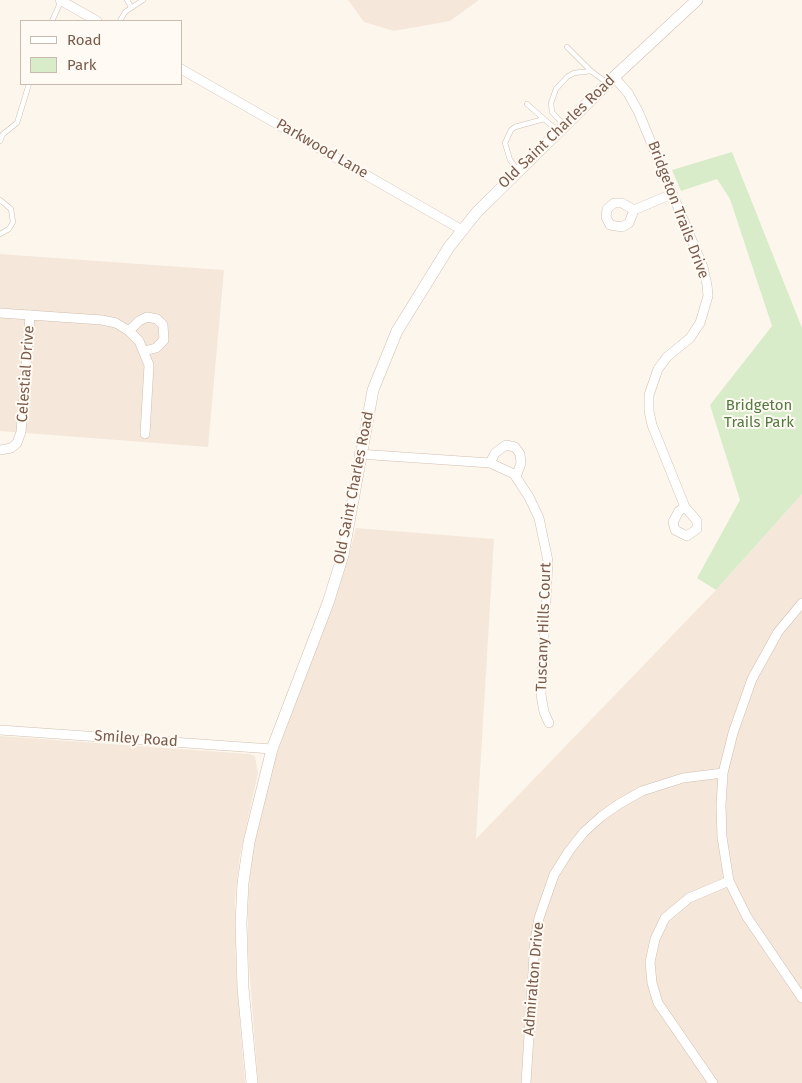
<!DOCTYPE html>
<style>
body{margin:0}
#map{position:relative;width:802px;height:1083px;overflow:hidden;background:#fdf6ec;font-family:"Fira Sans",sans-serif}
canvas{display:block}
.legend{position:absolute;left:20px;top:20px;width:162px;height:65px;box-sizing:border-box;background:#fffaf3;border:1px solid #cabbb1;margin:0;padding:6px 9px;list-style:none;font-size:15px;color:#7a5c4d}
.legend li{display:flex;align-items:center;gap:10px;height:25px}
.legend b{width:25px;border:1px solid #cabbb1}
</style>
<div id="map">
<canvas width="802" height="1083"></canvas>
<ul class="legend">
<li><b style="height:6px;background:#fff"></b>Road</li>
<li><b style="height:14px;background:#d8ecc9"></b>Park</li>
</ul>
</div>
<script>
const ctx = document.querySelector('canvas').getContext('2d');
ctx.lineJoin = 'round';
function fill(path, color) { ctx.fillStyle = color; ctx.fill(path, 'evenodd'); }
const toPath = rows => new Path2D(rows.map(r => 'M' + r).join(''));
function trace(path, color, width, dash) { ctx.strokeStyle = color; ctx.lineWidth = width; ctx.lineCap = dash ? 'butt' : 'round'; ctx.setLineDash(dash || []); ctx.stroke(path); }
function write(font, color, halo, rows, align = 'center') {
  ctx.font = font + ' "Fira Sans",sans-serif'; ctx.lineWidth = 4; ctx.setLineDash([]); ctx.textBaseline = 'middle'; ctx.strokeStyle = halo; ctx.fillStyle = color; for (const [text, x, y, turn = 0] of rows) {
    ctx.save(); ctx.translate(x, y); ctx.rotate((+turn || 0) * Math.PI / 180); ctx.textAlign = isNaN(turn) ? turn : align; if (halo) ctx.strokeText(text, 0, 0); ctx.fillText(text, 0, 0); ctx.restore();
  }
}
fill(toPath([
 [348,0,479,0,450,21,394,31,364,22],
 [0,254,224,270,208,447,0,431],
 [802,494,802,1083,258,1083,248,953,248,907,251,860,267,781,348,559,356,528,494,539,476,839,716,590],
 [0,736,249,754,255,756,258,773,240,855,235,899,236,974,245,1083,0,1083]
]), '#f5e8da');
fill(toPath([
 [732,152,802,328,802,494,716,590,697,578,740,500,710,405,772,326,730,199,717,179,681,191,672,170]
]), '#d8ecc9');
const service = toPath([
 [127,0,131,7],
 [52,21,61,1],
 [120,21,125,12,143,0],
 [567,47,591,71],
 [527,104,544,119],
 [564,125,552,112,551,103,556,89,567,77,574,73,591,71,606,82],
 [0,141,3,134,17,123,29,84],
 [518,170,510,160,505,143,511,130,515,127,544,119,558,131],
 [0,200,11,209,13,222,9,229,0,234]
]);
const minor = toPath([
 [60,0,97,21],
 [181,69,462,230],
 [614,77,628,93,638,111,703,267,707,285,708,296,700,323,690,338,667,357,658,369,649,395,649,411,652,425,685,507],
 [614,203,622,203,634,210,629,223,622,227,610,225,606,217,607,209,614,203],
 [634,210,672,194],
 [0,313,102,320,116,323,129,331,139,341,149,365,145,434],
 [129,331,139,321,147,317,157,319,163,325,164,340,156,348,144,351],
 [0,450,11,448,17,443,21,432,30,315],
 [359,454,490,463,514,474,529,497,539,518,548,561,541,695,544,712,549,723],
 [490,463,495,453,506,445,515,447,520,454,521,463,516,477],
 [685,507,697,521,697,529,687,536,675,530,673,522,679,511,685,507],
 [802,603,778,632,752,679,733,733,723,773,721,805,722,837,729,881,747,917,802,998],
 [0,730,272,749],
 [526,1083,535,940,539,918,554,875,569,851,584,832,602,816,619,804,642,791,683,778,723,773],
 [713,1083,658,1003,652,983,650,962,655,939,665,918,689,898,729,881]
]);
const tertiary = toPath([
 [252,1083,243,988,241,923,243,883,249,842,272,749,328,603,343,555,373,390,397,331,449,247,477,212,614,77,697,0]
]);
trace(service, '#d1beb0', 5.5);
trace(minor, '#d1beb0', 10);
trace(tertiary, '#d1beb0', 12);
trace(service, '#fff', 4.5);
trace(minor, '#fff', 9);
trace(tertiary, '#fff', 11);
write('15px', '#7a5c4d', '#fffaf3', [
 ["Old Saint Charles Road",557,132,-44],
 ["Parkwood Lane",322,149,30],
 ["Bridgeton Trails Drive",678,210,69],
 ["Celestial Drive",26,374,-86],
 ["Old Saint Charles Road",354,488,-79],
 ["Tuscany Hills Court",544,627,-88],
 ["Smiley Road",136,739,4],
 ["Admiralton Drive",534,979,-85]
]);
write('15px', '#537a41', '#fffaf3', [
 ["Bridgeton",759,406],
 ["Trails Park",759,423]
]);
</script>
